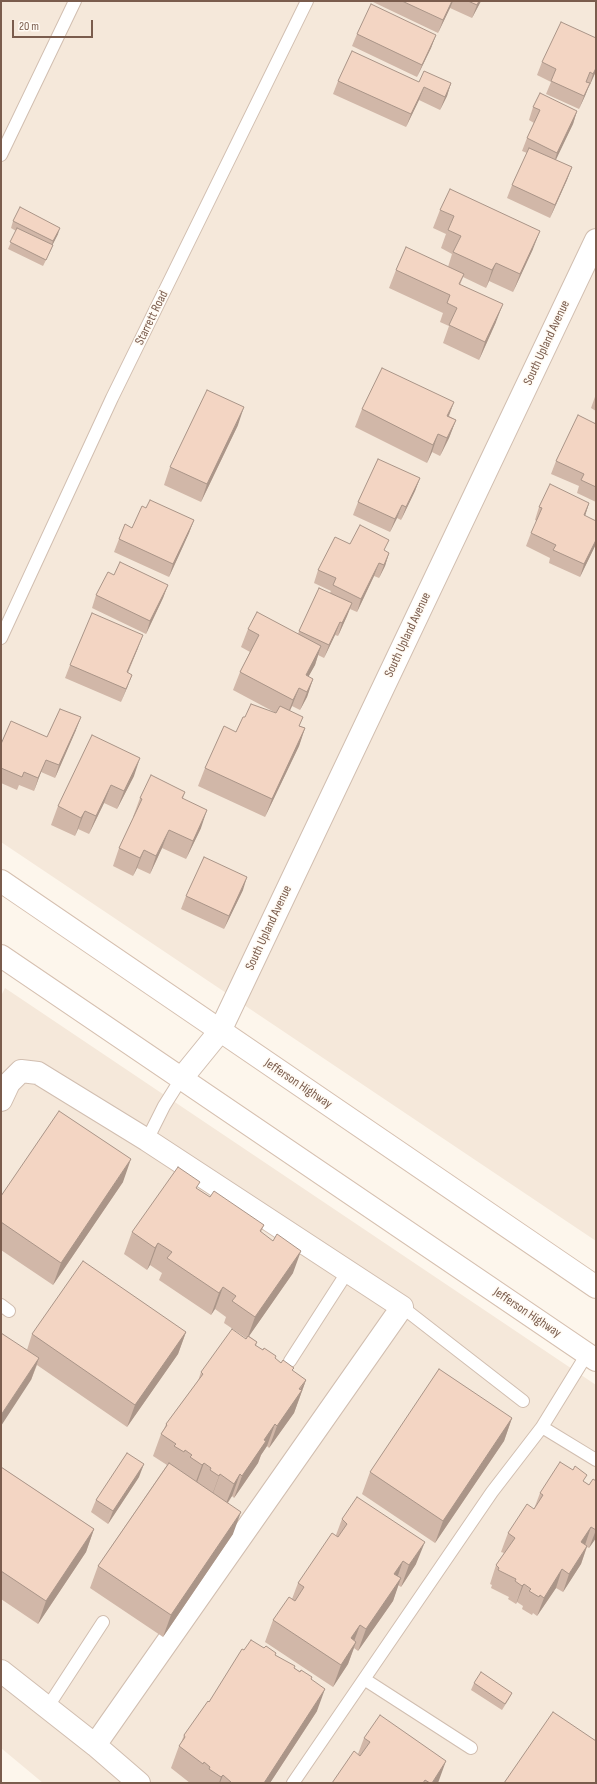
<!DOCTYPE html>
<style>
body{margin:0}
#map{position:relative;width:597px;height:1784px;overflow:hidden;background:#fdf6ec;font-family:"Sofia Sans Condensed",sans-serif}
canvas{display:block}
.frame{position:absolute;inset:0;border:2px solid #7a5c4d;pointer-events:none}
.scale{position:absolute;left:12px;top:20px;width:81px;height:18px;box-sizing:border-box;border:2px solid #7a5c4d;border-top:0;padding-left:5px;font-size:12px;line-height:14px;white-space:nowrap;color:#7a5c4d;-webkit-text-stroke:3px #fffaf3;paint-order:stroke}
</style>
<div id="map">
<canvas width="597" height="1784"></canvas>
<div class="frame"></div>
<div class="scale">20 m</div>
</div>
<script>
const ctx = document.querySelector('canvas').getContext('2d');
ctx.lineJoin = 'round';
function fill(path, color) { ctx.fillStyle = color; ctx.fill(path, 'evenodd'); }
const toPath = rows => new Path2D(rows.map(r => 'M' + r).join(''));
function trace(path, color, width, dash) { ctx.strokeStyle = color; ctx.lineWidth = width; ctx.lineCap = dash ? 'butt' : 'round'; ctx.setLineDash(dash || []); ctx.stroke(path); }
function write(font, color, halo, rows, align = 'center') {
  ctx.font = font + ' "Sofia Sans Condensed",sans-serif'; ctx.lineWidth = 3; ctx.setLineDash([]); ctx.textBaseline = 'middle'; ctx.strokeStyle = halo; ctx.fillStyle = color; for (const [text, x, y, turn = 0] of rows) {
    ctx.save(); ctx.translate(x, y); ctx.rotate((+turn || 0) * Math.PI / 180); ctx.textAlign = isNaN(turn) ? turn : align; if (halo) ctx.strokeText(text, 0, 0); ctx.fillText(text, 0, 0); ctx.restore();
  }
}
fill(toPath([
 [1,1,596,1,596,1241,1,842],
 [5,988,596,1385,596,1783,43,1783,1,1748,1,996]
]), '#f5e8da');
const lane = toPath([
 [1,155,75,1],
 [1,638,112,398,307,1],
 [147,1140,164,1106,181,1079],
 [1,1305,9,1311],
 [402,1307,523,1401],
 [290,1361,348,1271],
 [542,1427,596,1460],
 [364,1679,471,1748],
 [47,1708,103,1622],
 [293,1783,492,1492,542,1427,587,1354]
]);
const street = toPath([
 [181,1079,220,1031,596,240],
 [1,1100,9,1083,21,1071,38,1073,147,1140,402,1307,95,1745,1,1671],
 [95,1745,139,1783]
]);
const secondary = toPath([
 [1,881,596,1287],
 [1,956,596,1360]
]);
trace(lane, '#d1beb0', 14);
trace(street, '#d1beb0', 24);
trace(secondary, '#d6c0b0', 24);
trace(lane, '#fff', 12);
trace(street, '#fff', 22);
trace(secondary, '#fff', 22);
fill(toPath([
 [373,1,481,1,472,18,450,8,438,33,373,2],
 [357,34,436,35,431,48,417,77,352,46],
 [542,62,596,71,579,109,546,94,551,82,537,75],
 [338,81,419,82,451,83,447,96,440,110,419,100,406,127,333,94],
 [533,107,577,111,573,124,555,160,572,167,567,180,550,218,507,198,512,185,527,153,522,151,527,138,534,123,529,120],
 [440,210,533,249,513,292,489,281,486,288,463,277,460,285,496,322,479,360,443,343,449,326,440,322,443,313,389,288,396,270,448,267,452,254,441,248,446,234,433,228],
 [13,221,58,234,52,245,53,245,50,252,43,266,8,249,16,231,11,228],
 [596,394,596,411,591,408],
 [454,402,449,416,456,420,449,438,440,456,432,452,427,463,355,427,362,409],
 [596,424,596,502,577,493,579,486,551,474,556,461],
 [238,425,201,502,164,485,170,467],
 [420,478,415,491,401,520,397,518,390,532,353,515,358,502],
 [589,503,585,516,596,544,580,577,549,563,550,558,526,546,531,533,537,521,535,520,539,507],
 [146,508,194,520,189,533,169,577,114,552,119,539,132,528],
 [350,544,385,551,389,553,385,566,379,578,374,576,357,612,350,609,347,616,338,636,335,635,324,658,318,655,315,665,308,677,313,679,307,697,300,710,292,706,290,711,300,726,305,728,299,746,265,817,198,786,205,768,236,732,276,713,233,690,240,672,250,652,241,647,248,629,298,634,299,631,330,593,331,591,314,583,318,570],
 [114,575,168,585,163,598,146,634,92,608,96,595],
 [138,648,128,673,132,675,121,702,65,678,70,665],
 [76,730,55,778,41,772,34,791,19,785,17,790,1,783,1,744,47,737],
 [134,776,117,809,104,803,89,834,78,829,75,836,51,825,58,806],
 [185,792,183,798,201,828,186,859,162,848,150,874,137,868,133,876,113,866,119,848,134,817,133,817,140,798],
 [243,890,224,929,181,909,186,896],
 [123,1182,53,1285,1,1250,1,1196],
 [198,1189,210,1197,264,1225,261,1232,293,1273,249,1336,257,1342,256,1346,306,1380,294,1413,269,1448,267,1446,261,1455,258,1463,234,1498,232,1496,228,1503,233,1534,163,1637,90,1588,98,1566,167,1465,153,1456,161,1434,164,1429,166,1424,198,1381,201,1372,246,1338,224,1323,226,1317,215,1309,211,1315,159,1280,162,1273,150,1265,147,1270,124,1254,132,1232],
 [186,1332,178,1354,127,1427,37,1365,31,1380,27,1350,32,1334],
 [512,1418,504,1441,435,1543,362,1494,370,1472],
 [1,1467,94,1529,86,1552,38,1624,1,1599],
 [139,1477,108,1524,91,1512,96,1500],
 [596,1481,596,1538,589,1548,587,1547,581,1564,563,1592,556,1588,537,1616,533,1613,532,1615,522,1609,523,1606,517,1602,516,1604,508,1599,509,1597,491,1588,492,1585,490,1584,496,1565,504,1553,501,1552,508,1533,534,1509,540,1493,585,1482,589,1485],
 [342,1519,416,1564,401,1587,398,1585,393,1601,358,1651,354,1648,348,1664,333,1687,265,1642,273,1620,292,1599,298,1583,336,1535],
 [264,1648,276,1653,275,1655,311,1679,317,1711,270,1783,190,1783,171,1768,179,1746,181,1743,184,1735,209,1702,244,1650],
 [474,1683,512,1693,509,1699,502,1710,471,1690],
 [364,1738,438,1783,332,1783,358,1754]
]), '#d1b7a8');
fill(toPath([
 [452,1,453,1,450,8,438,33,443,20],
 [479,1,481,1,472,18,477,5],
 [436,35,431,48,417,77,422,65],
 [596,68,596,71,589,87,593,74],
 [451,83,447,96,440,110,445,97],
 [590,83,585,96,579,109,584,96],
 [424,87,419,100,406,127,411,114],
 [577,111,573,124,553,166,557,153],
 [572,167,567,180,550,218,555,205],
 [60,228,58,234,51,248,53,241],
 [540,231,533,249,513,292,520,274],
 [496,263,489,281,486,288,492,270],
 [503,304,496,322,479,360,485,342],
 [454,402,447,420,447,416],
 [244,407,238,425,201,502,207,484],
 [456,420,449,438,440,456,447,438],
 [438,434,432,452,427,463,433,445],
 [420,478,415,491,401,520,406,507],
 [589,503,585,516,584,515],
 [402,505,397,518,390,532,395,519],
 [194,520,189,533,169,577,173,564],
 [596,540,596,544,580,577,584,564],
 [389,553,385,566,379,578,384,565],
 [379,563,374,576,357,612,361,599],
 [168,585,163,598,146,634,150,621],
 [352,603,347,616,338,636,342,623],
 [340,622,335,635,324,658,329,645],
 [143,635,138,648,122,685,127,672],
 [321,646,315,665,301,690,306,675],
 [132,675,127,688,121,702,126,689],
 [313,679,307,697,300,710,307,692],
 [299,688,292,706,286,718,293,700],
 [81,717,76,730,55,778,59,765],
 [305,728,299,746,265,817,272,799],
 [140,758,134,776,117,809,124,791],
 [46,760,41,772,34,791,38,778],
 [111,785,104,803,89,834,96,816],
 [207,810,201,828,186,859,193,841],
 [85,811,78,829,75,836,81,818],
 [169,830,162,848,150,874,156,856],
 [144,850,137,868,133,876,140,858],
 [247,877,243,890,224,929,229,916],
 [131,1159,123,1182,53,1285,61,1263],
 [158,1243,150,1265,147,1270,155,1248],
 [301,1251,293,1273,247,1339,255,1317],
 [223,1287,215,1309,211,1315,219,1293],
 [186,1332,178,1354,127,1427,135,1405],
 [39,1358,31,1380,1,1426,1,1415],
 [306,1380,294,1413,269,1448,277,1426],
 [512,1418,504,1441,435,1543,443,1521],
 [275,1424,267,1446,261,1455,258,1463,234,1498,242,1476,264,1440],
 [204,1463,196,1485,194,1487,202,1465],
 [144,1464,139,1477,108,1524,113,1511],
 [220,1474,212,1496,211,1498,219,1476],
 [240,1474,232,1496,225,1506,234,1484],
 [241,1512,233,1534,163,1637,171,1615],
 [591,1527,585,1545,581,1542],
 [94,1529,86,1552,38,1624,46,1601],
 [596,1530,596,1538,589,1548],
 [425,1542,416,1564,401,1587,409,1565],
 [587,1546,581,1564,563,1592,569,1574],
 [403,1561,395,1584,394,1574],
 [562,1569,556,1588,537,1616,544,1598],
 [401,1578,393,1601,358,1651,366,1629],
 [524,1584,517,1602,516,1604,522,1586],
 [360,1625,352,1647,351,1638],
 [356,1642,348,1664,333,1687,341,1665],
 [325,1689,317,1711,270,1783,264,1783],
 [446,1761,438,1783,432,1783],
 [223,1775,220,1783,219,1783,221,1777]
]), '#aa9588');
const building = toPath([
 [402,1,452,1,443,20,402,1],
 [468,1,479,1,477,5,468,1],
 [371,4,436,35,422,65,357,34,371,4],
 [561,22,596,38,596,68,593,74,590,72,586,82,590,83,584,96,551,81,556,69,542,62,561,22],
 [352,51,419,82,424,71,451,83,445,97,424,87,411,114,338,81,352,51],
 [540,93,577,111,557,153,527,138,540,110,533,107,540,93],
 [529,148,572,167,555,205,512,185,529,148],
 [450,189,540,231,520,274,496,263,492,270,453,252,461,236,448,230,454,216,440,210,450,189],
 [20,207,60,228,53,241,13,221,20,207],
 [17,228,53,245,46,260,10,242,17,228],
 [406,247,464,274,459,284,503,304,485,342,449,325,457,308,447,303,450,295,396,270,406,247],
 [382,368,454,402,447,416,456,420,447,438,438,434,433,445,362,409,382,368],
 [207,390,244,407,207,484,170,467,207,390],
 [578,415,596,424,596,487,581,480,584,474,556,461,578,415],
 [378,459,420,478,406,507,402,505,395,519,358,502,378,459],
 [550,484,589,503,584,515,596,521,596,540,584,564,553,550,556,545,531,533,542,508,539,507,550,484],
 [150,500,194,520,173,564,119,539,125,524,132,528,142,506,146,508,150,500],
 [360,525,389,540,384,550,389,553,384,565,379,563,361,599,333,585,336,578,318,570,335,537,350,544,360,525],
 [120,562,168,585,150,621,96,595,108,572,114,575,120,562],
 [319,588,352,603,342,623,340,622,329,645,299,631,319,588],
 [257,612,321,646,306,675,313,679,307,692,299,688,293,700,240,672,259,635,248,629,257,612],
 [92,613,143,635,127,672,132,675,126,689,70,665,92,613],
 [251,704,276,713,280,706,303,717,299,726,305,728,272,799,205,768,224,726,236,732,243,717,245,717,251,704],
 [60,709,81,717,59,765,46,760,38,778,24,772,22,777,1,768,1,744,11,721,47,737,60,709],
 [92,735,140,758,124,791,111,785,96,816,85,811,81,818,58,806,92,735],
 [151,775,185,792,182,798,207,810,193,841,169,830,156,856,144,850,140,858,119,848,142,799,140,798,151,775],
 [204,857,247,877,229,916,186,896,204,857],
 [59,1111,131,1159,61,1263,1,1222,1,1196,59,1111],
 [178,1167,200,1182,196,1188,210,1197,214,1191,264,1225,260,1231,273,1241,277,1234,301,1251,255,1317,232,1301,236,1296,223,1287,219,1293,167,1258,172,1252,158,1243,155,1248,132,1232,178,1167],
 [83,1261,186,1332,135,1405,32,1334,83,1261],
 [232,1329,246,1339,248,1336,257,1342,255,1345,263,1350,264,1348,276,1356,275,1358,281,1363,283,1360,294,1368,292,1370,306,1380,299,1389,302,1390,277,1426,275,1424,264,1440,266,1441,242,1476,240,1474,234,1484,220,1474,219,1476,210,1470,211,1468,204,1463,202,1465,190,1457,192,1455,185,1450,184,1452,174,1446,176,1444,161,1434,167,1425,166,1424,203,1374,201,1372,232,1329],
 [1,1333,39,1358,1,1415,1,1333],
 [439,1369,512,1418,443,1521,370,1472,439,1369],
 [127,1453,144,1464,113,1511,96,1500,127,1453],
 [560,1462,573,1470,575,1466,587,1475,583,1481,589,1485,593,1479,596,1481,596,1530,591,1527,581,1542,587,1546,569,1574,562,1569,544,1598,540,1595,539,1597,529,1591,531,1589,524,1584,522,1586,515,1581,516,1579,498,1570,499,1568,496,1565,515,1538,508,1533,527,1504,534,1509,543,1495,540,1493,560,1462],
 [169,1463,241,1512,171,1615,98,1566,169,1463],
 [1,1467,94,1529,46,1601,1,1571,1,1467],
 [357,1497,425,1542,409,1565,403,1561,394,1574,401,1578,366,1629,360,1625,351,1638,356,1642,341,1665,273,1620,289,1597,295,1601,304,1587,298,1583,332,1533,338,1537,347,1524,342,1519,357,1497],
 [251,1640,264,1648,266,1646,276,1653,275,1655,295,1666,294,1668,300,1672,301,1670,312,1677,311,1679,325,1689,264,1783,232,1783,223,1775,221,1777,209,1769,210,1767,204,1762,203,1764,179,1746,185,1737,184,1735,208,1701,209,1702,242,1649,244,1650,251,1640],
 [481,1672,512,1693,505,1704,474,1683,481,1672],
 [553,1712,596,1741,596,1783,504,1783,553,1712],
 [380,1715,446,1761,432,1783,430,1783,425,1780,423,1783,332,1783,354,1751,360,1756,370,1742,364,1738,380,1715]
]);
fill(building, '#f3d5c3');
trace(building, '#aa9588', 1);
write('13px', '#7a5c4d', '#fffaf3', [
 ["Starrett Road",152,318,-64],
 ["South Upland Avenue",547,343,-65],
 ["South Upland Avenue",408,635,-65],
 ["South Upland Avenue",269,928,-65],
 ["Jefferson Highway",298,1084,34],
 ["Jefferson Highway",527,1313,34]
]);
</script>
